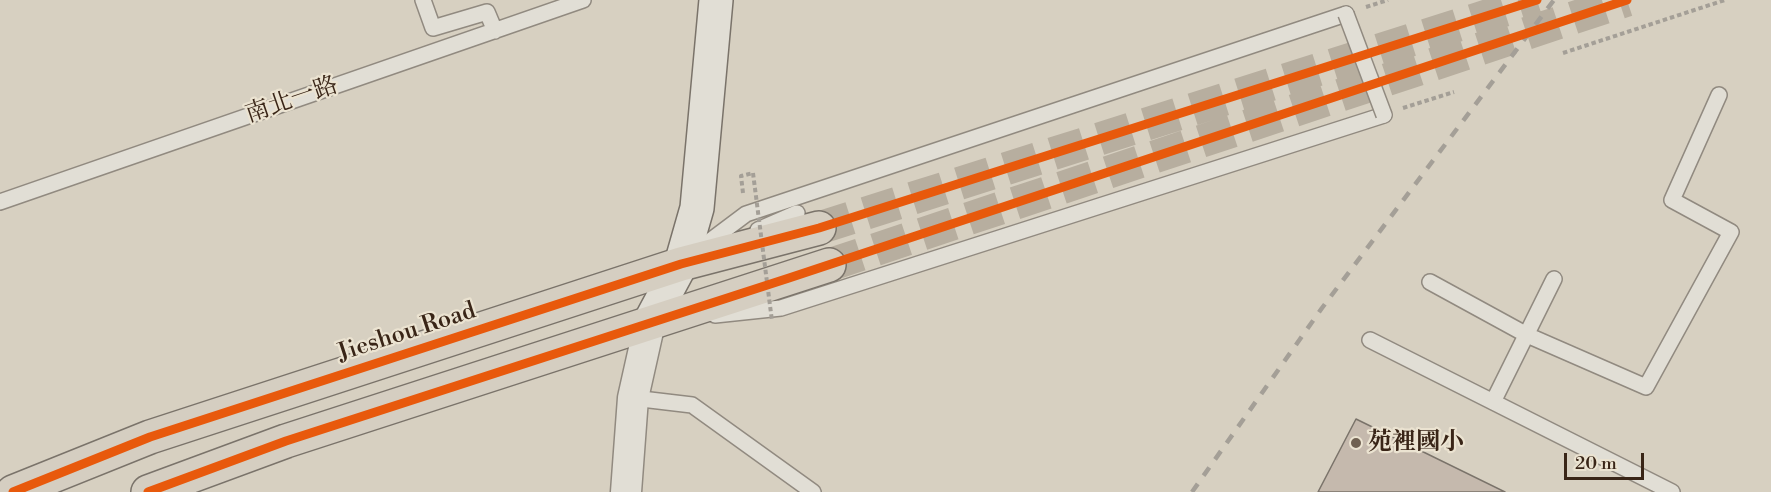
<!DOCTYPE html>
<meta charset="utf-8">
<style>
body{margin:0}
#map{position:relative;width:1771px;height:492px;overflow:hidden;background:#d7d0c1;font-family:"Libre Bodoni",serif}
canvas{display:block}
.scale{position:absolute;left:1564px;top:453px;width:80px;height:27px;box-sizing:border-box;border:3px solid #392517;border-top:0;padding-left:8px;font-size:18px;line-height:21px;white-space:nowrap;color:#392517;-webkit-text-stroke:4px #ebe3d1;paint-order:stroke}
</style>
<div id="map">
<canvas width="1771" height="492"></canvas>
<div class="scale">20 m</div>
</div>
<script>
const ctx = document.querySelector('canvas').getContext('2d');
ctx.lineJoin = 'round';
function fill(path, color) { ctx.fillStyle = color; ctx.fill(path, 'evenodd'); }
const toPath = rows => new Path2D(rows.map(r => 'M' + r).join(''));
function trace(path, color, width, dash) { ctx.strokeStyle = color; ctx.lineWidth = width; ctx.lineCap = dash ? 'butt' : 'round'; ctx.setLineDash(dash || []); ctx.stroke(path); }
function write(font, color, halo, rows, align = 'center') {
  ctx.font = font + ' "Libre Bodoni","Noto Serif TC",serif'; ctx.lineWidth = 4.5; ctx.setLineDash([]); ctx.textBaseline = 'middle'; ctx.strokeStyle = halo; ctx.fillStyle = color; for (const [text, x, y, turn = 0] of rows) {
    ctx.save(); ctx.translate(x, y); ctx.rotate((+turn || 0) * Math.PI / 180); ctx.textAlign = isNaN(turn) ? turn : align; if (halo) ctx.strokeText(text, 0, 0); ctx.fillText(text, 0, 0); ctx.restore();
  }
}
const building = toPath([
 [1356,419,1505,492,1318,492,1356,419]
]);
fill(building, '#c5b9ad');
trace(building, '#7a736a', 1.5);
trace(toPath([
 [819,228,1537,0],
 [829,265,1627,0]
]), '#b7ae9f', 33, [33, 16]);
const lane = toPath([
 [423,0,433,28,487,12,495,31],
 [0,202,583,0],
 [758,230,797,213],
 [698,250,746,214,1346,14],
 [1430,282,1527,335,1646,387,1731,232,1672,200,1719,95],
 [715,315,781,308,1384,115],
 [1370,340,1672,492],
 [633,398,692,405,813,492],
 [1493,402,1554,279]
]);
const street = toPath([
 [626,492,633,398,650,322]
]);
const secondary = toPath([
 [650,322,681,264,697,208,716,0]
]);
const primary = toPath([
 [13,492,150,437,681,264,819,228],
 [148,492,286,441,829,265]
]);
trace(lane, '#918a80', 18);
trace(street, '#918a80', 33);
trace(secondary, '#7a736a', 36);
trace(primary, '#7a736a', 36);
trace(toPath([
 [1366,7,1388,0],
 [1563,53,1725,0],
 [1403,108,1454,92],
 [743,193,741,176,753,173]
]), '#a49f97', 4, [4.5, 3]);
trace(lane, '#e1ded5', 15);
trace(street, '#e1ded5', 30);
trace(secondary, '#e1ded5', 33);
trace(primary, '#d5cec1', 33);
trace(toPath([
 [1192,492,1322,308,1554,0]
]), '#a49f97', 4.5, [10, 10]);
const laneBridge = toPath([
 [1346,14,1384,115]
]);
trace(laneBridge, '#918a80', 18, []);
trace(toPath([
 [753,173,772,321]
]), '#a49f97', 4, [4.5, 3]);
trace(laneBridge, '#e1ded5', 15);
trace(toPath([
 [13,492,150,437,681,264,819,228,1537,0],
 [148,492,286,441,789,278,1627,0]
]), '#e8590c', 9);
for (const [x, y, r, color] of [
 [1356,443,6,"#706152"]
]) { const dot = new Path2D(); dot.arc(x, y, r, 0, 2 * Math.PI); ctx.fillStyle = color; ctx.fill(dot); trace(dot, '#ebe3d1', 2); }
write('24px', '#392517', '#ebe3d1', [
 ["南北一路",292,101,-19],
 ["Jieshou Road",407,333,-18]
]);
write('bold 24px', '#392517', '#ebe3d1', [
 ["苑裡國小",1368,443]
], 'left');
</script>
